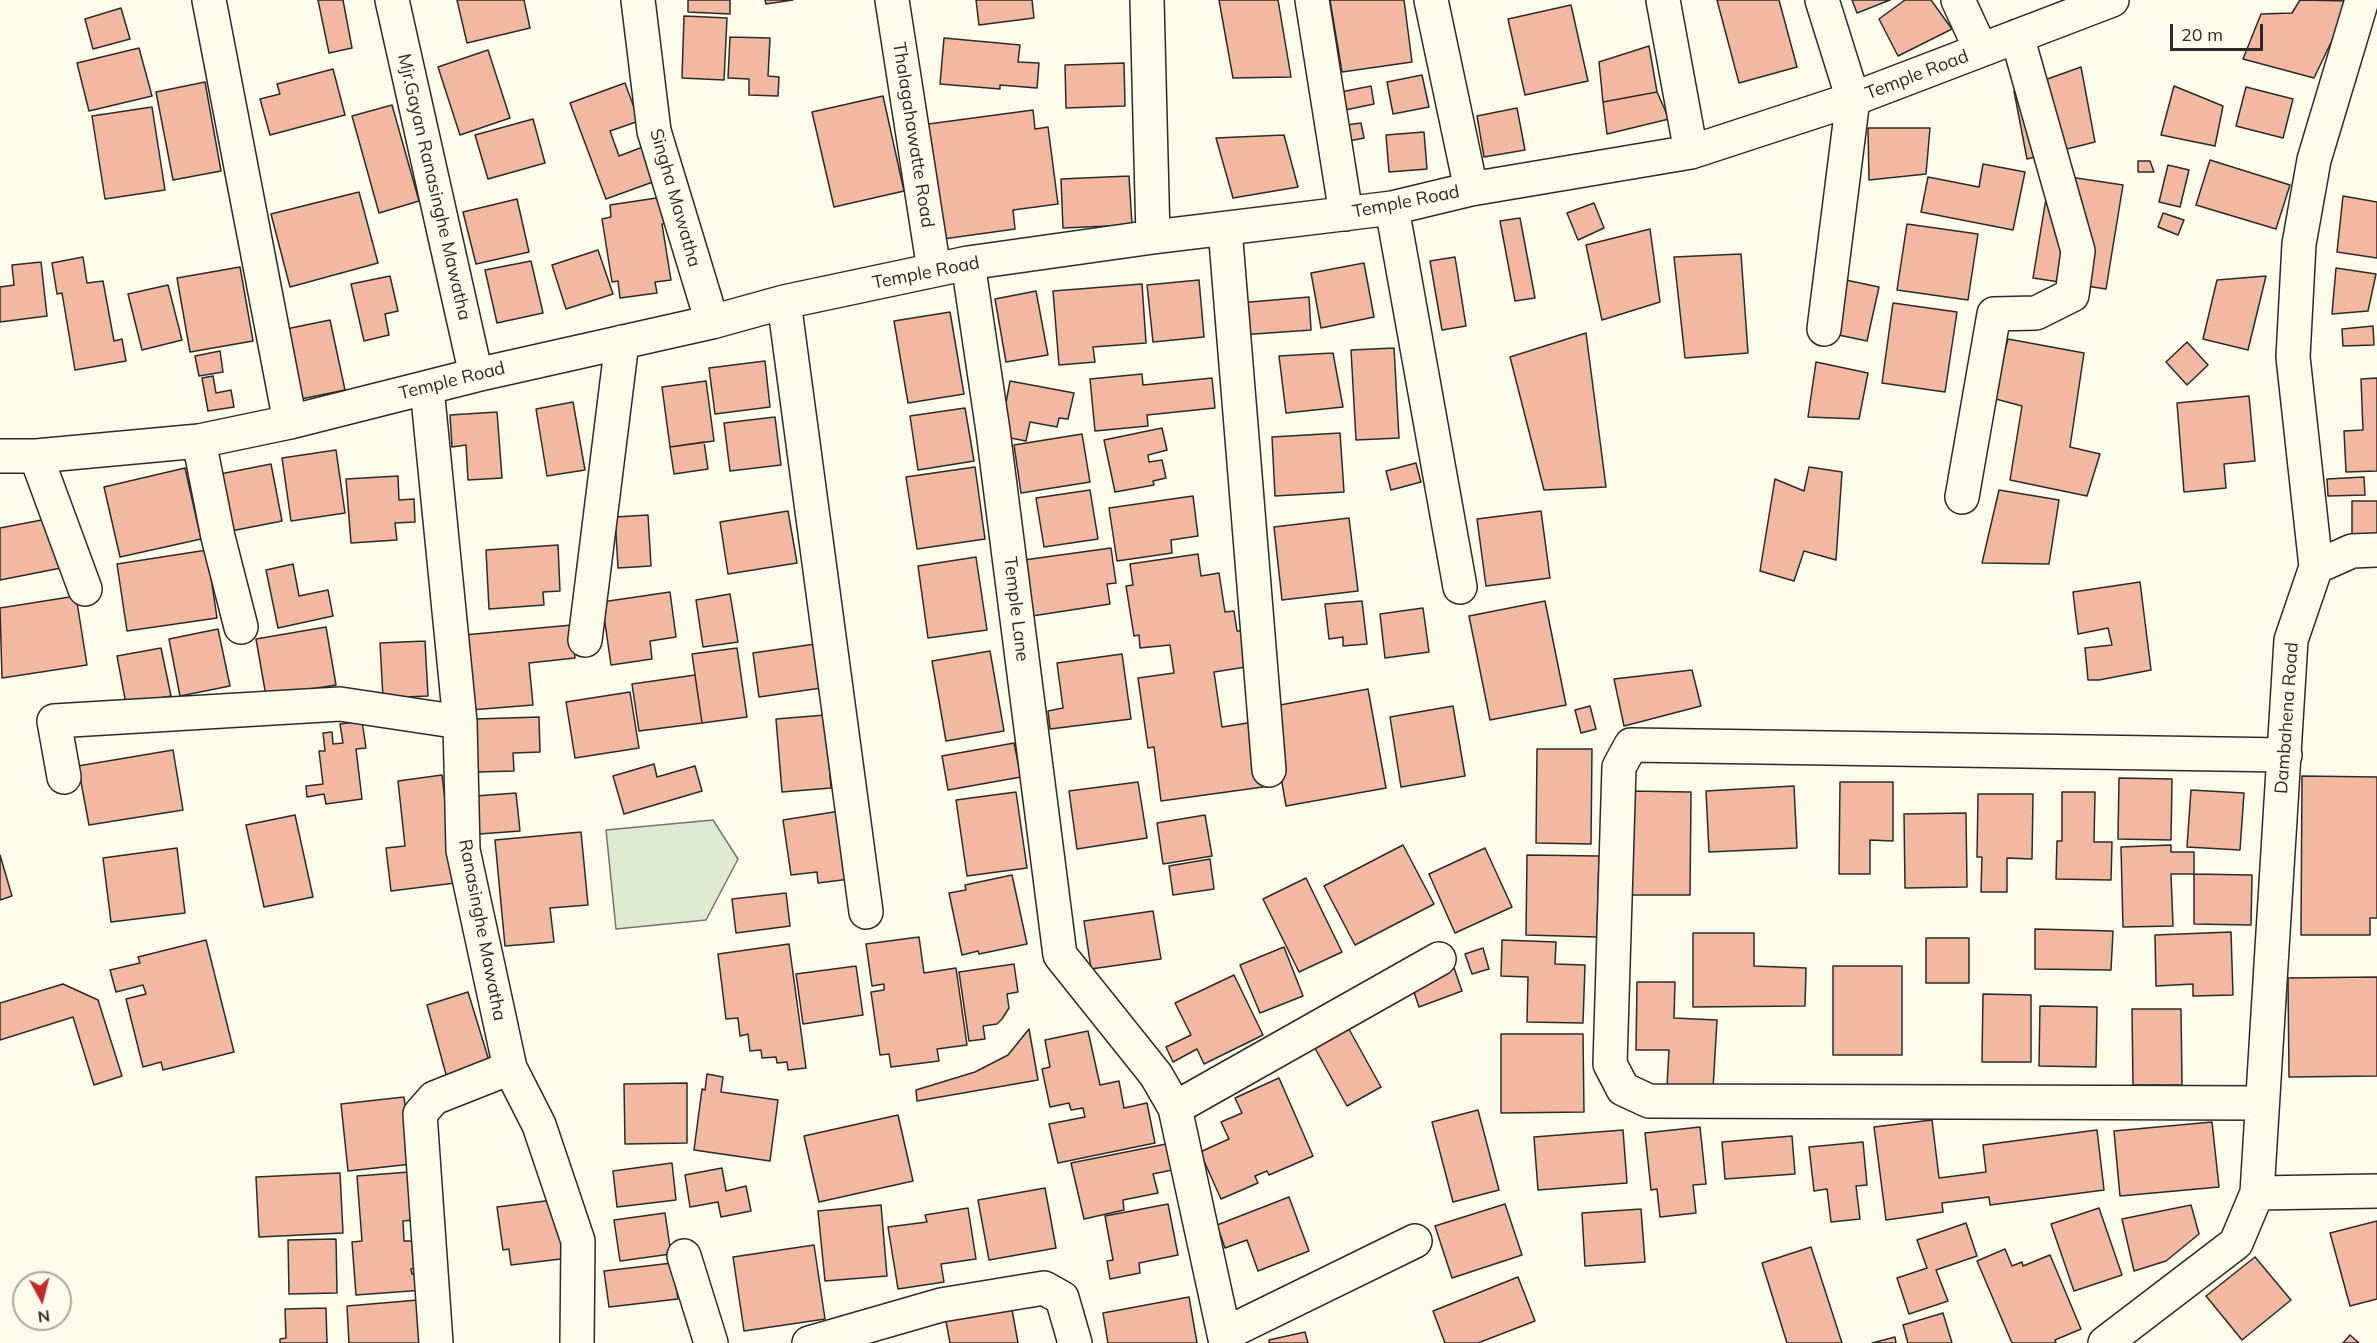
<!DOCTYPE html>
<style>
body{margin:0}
#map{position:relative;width:2377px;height:1343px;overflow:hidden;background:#fdfbea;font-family:Mulish,sans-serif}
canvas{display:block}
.north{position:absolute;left:12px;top:1271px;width:60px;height:60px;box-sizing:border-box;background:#fdfbea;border:2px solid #a9a89e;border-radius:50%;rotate:173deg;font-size:16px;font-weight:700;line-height:24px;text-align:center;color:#2b2b2b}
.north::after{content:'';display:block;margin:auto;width:21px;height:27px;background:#c62828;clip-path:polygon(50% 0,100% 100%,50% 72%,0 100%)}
.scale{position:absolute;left:2170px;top:24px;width:93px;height:27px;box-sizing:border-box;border:3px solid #2b2b2b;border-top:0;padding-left:8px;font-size:18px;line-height:21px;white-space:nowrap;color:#2b2b2b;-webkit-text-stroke:4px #fdfbea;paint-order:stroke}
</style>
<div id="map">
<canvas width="2377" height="1343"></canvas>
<div class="north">N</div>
<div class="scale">20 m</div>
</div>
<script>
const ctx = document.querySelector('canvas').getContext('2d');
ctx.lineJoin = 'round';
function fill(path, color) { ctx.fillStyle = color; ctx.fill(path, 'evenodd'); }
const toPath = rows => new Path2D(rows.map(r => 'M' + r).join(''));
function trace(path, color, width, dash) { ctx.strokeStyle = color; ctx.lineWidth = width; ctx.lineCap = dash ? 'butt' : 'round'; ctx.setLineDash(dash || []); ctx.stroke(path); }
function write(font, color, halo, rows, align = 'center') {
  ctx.font = font + ' Mulish,sans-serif'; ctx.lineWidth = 4.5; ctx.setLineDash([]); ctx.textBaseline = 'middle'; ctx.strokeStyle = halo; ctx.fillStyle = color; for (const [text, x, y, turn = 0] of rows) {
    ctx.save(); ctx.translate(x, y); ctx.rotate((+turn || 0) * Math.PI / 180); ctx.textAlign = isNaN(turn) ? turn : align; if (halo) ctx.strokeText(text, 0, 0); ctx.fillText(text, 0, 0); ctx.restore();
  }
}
const green = toPath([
 [713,820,738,859,706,920,616,929,606,830,713,820]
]);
fill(green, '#deebd1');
trace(green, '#74746e', 1.5);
const building = toPath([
 [318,0,343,0,352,48,329,53,318,0],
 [457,0,524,0,530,28,467,43,457,0],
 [688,0,730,0,730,14,688,12,688,0],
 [765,0,793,0,766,4,765,0],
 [976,0,1032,0,1034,18,979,25,976,0],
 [1219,0,1278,0,1291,77,1233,78,1219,0],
 [1330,0,1404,0,1412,62,1342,72,1330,0],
 [1717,0,1779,0,1797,67,1739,83,1717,0],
 [1852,0,1890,0,1857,13,1852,0],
 [1905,0,1931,0,1952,29,1898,56,1879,19,1905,0],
 [2300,0,2351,1,2314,78,2243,59,2261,14,2292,13,2300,0],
 [1571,5,1588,81,1525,95,1508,19,1571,5],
 [121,8,130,39,93,49,85,19,121,8],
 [684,16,727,18,724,80,682,78,684,16],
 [730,37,770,38,768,76,779,77,778,96,749,95,749,79,728,78,730,37],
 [944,38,1020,45,1018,62,1039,63,1037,88,1000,85,1000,89,940,84,944,38],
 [1649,46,1657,92,1603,102,1599,62,1649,46],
 [139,48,152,96,89,111,77,63,139,48],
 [488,50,510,118,460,135,438,67,488,50],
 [1124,63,1125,106,1066,108,1065,65,1124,63],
 [2081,67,2095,142,2027,159,2014,91,2081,67],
 [333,69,345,115,270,135,260,99,280,94,277,84,333,69],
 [1422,75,1429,107,1393,114,1387,82,1422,75],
 [205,82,221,171,173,180,156,92,205,82],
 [625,83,639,121,610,131,619,156,648,145,661,179,606,199,570,103,625,83],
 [1371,86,1374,104,1345,110,1341,92,1371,86],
 [2174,86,2223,106,2215,146,2161,135,2174,86],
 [2246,87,2293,99,2283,138,2236,126,2246,87],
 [1657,92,1669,119,1607,134,1603,102,1657,92],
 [883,96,904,191,834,207,812,112,883,96],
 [392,105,419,201,379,213,352,116,392,105],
 [152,107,165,190,105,199,92,116,152,107],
 [1517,108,1525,150,1484,157,1477,116,1517,108],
 [1033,110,1035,129,1048,127,1058,204,1013,210,1015,229,936,240,921,125,1033,110],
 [533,119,545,163,488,179,475,135,533,119],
 [1361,123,1364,138,1349,141,1346,125,1361,123],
 [1868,128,1930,128,1926,174,1869,180,1868,128],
 [1424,132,1427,169,1389,172,1386,135,1424,132],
 [1284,135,1298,187,1233,198,1216,138,1284,135],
 [2210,160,2290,185,2276,229,2196,205,2210,160],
 [2138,161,2150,161,2154,172,2138,172,2138,161],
 [1983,164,2025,172,2013,230,1921,212,1928,177,1979,187,1983,164],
 [2168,165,2189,170,2180,207,2159,202,2168,165],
 [2050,174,2123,185,2106,289,2033,278,2050,174],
 [1129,176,1132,225,1063,228,1061,179,1129,176],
 [359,192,378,263,290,287,271,214,359,192],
 [2343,196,2377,202,2377,258,2337,252,2343,196],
 [663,197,667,224,662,224,671,280,655,282,657,293,620,298,618,281,612,282,602,219,611,217,610,205,663,197],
 [517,199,529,252,476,264,463,212,517,199],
 [1594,203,1604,228,1578,240,1567,213,1594,203],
 [2163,213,2184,220,2178,235,2158,227,2163,213],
 [1520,218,1535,298,1515,301,1500,221,1520,218],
 [1907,224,1978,234,1968,300,1897,290,1907,224],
 [1650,229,1660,302,1602,320,1586,245,1650,229],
 [598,250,613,294,566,309,552,265,598,250],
 [1741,254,1748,353,1685,358,1674,257,1741,254],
 [83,257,87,283,103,281,114,341,122,339,126,361,75,370,62,293,57,294,52,263,83,257],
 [1455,257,1466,326,1442,330,1430,261,1455,257],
 [531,261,543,313,497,323,485,270,531,261],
 [41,262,47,316,0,322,0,287,14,285,12,265,41,262],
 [1364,263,1374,317,1321,328,1311,273,1364,263],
 [240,267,253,341,190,352,177,278,240,267],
 [2336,268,2376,274,2368,311,2332,314,2336,268],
 [390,276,398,311,385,314,389,335,364,341,351,284,390,276],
 [2266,276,2248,350,2203,339,2217,280,2266,276],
 [1841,279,1879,287,1867,341,1829,333,1841,279],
 [1199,280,1204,337,1153,342,1147,285,1199,280],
 [1142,284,1146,343,1093,347,1095,362,1059,365,1053,291,1142,284],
 [168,285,182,340,142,350,128,294,168,285],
 [1036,291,1048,355,1006,362,995,299,1036,291],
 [1309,297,1311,330,1240,335,1238,303,1309,297],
 [1893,303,1957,312,1945,392,1882,383,1893,303],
 [950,312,964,394,908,403,894,321,950,312],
 [330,320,345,390,301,399,286,329,330,320],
 [2373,326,2374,345,2343,346,2342,329,2373,326],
 [1586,333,1606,487,1544,490,1510,357,1586,333],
 [2008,339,2084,353,2070,447,2100,454,2087,496,2010,480,2022,406,1992,398,2008,339],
 [2187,342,2208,365,2187,385,2166,362,2187,342],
 [1394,348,1399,438,1356,440,1351,350,1394,348],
 [220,351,223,372,199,376,195,356,220,351],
 [1333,353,1343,407,1286,413,1279,356,1333,353],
 [765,361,770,407,715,414,709,368,765,361],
 [1816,362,1868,373,1859,419,1808,417,1816,362],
 [1142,374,1143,385,1212,378,1215,408,1147,415,1148,426,1095,431,1090,379,1142,374],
 [213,376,216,393,231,390,234,407,208,411,202,378,213,376],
 [2377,378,2377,471,2346,472,2344,431,2363,430,2361,379,2377,378],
 [706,381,714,441,670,447,662,387,706,381],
 [1010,381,1074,393,1068,419,1059,418,1057,427,1030,422,1026,441,1000,436,1010,381],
 [2249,396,2255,461,2224,464,2226,488,2184,492,2177,403,2249,396],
 [573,402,585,470,547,476,536,409,573,402],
 [965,408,974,461,918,470,910,416,965,408],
 [497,412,502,478,468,480,466,445,452,447,450,415,497,412],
 [775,417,781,465,730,471,724,423,775,417],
 [1162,428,1167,450,1148,455,1149,462,1162,460,1166,478,1153,481,1154,485,1115,492,1104,440,1162,428],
 [1340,433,1344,492,1275,496,1272,437,1340,433],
 [1082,434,1090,482,1021,493,1014,445,1082,434],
 [704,442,708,469,674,474,670,447,704,442],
 [336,450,345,513,291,521,282,458,336,450],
 [1416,463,1421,482,1391,490,1386,471,1416,463],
 [271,464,282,521,226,532,215,475,271,464],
 [975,467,985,539,917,549,906,477,975,467],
 [1809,467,1842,472,1836,560,1804,551,1794,581,1760,571,1775,479,1804,491,1809,467],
 [185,468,201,539,120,557,104,487,185,468],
 [398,476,399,500,414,499,415,522,395,523,397,540,351,543,346,479,398,476],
 [2364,477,2365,495,2328,496,2327,479,2364,477],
 [1090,490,1098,539,1044,547,1036,498,1090,490],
 [1999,490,2059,500,2049,564,1982,563,1999,490],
 [1193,496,1198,536,1171,540,1172,553,1117,561,1109,508,1193,496],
 [2352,501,2377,501,2377,539,2352,538,2352,501],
 [788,511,797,563,728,574,720,522,788,511],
 [1541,511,1550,578,1486,586,1477,519,1541,511],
 [648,515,651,566,618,568,615,517,648,515],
 [52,518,61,568,0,580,0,528,52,518],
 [1349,518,1358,591,1282,600,1274,527,1349,518],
 [558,545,560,591,543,592,544,605,489,609,486,550,558,545],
 [1111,548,1116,583,1107,584,1110,604,1032,616,1024,560,1111,548],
 [207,550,217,618,127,631,117,564,207,550],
 [1198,554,1201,576,1219,573,1225,612,1234,611,1237,631,1241,631,1246,667,1214,672,1222,727,1254,722,1263,787,1161,801,1154,747,1148,748,1138,678,1174,673,1170,645,1140,648,1139,635,1134,636,1126,586,1133,585,1130,564,1198,554],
 [976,557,987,630,928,638,918,566,976,557],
 [293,564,299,596,328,590,333,616,278,628,266,570,293,564],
 [2140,582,2151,670,2099,680,2088,680,2085,648,2112,645,2108,628,2078,634,2073,592,2140,582],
 [670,592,676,637,650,641,652,659,611,665,602,602,670,592],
 [730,594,738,642,703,647,696,600,730,594],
 [76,596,87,665,2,678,0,608,76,596],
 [1362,601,1367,644,1343,646,1343,637,1329,639,1325,604,1362,601],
 [1545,601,1566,705,1490,720,1469,616,1545,601],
 [1423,608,1429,652,1385,658,1380,614,1423,608],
 [572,625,575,658,529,663,533,705,470,710,464,635,572,625],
 [326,627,336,685,266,696,256,639,326,627],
 [218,629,230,686,180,696,169,639,218,629],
 [425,641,428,696,383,698,380,643,425,641],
 [822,643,828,687,759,697,753,653,822,643],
 [161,648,171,696,126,704,117,656,161,648],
 [737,648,747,717,702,723,692,654,737,648],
 [990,651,1004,731,946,741,932,661,990,651],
 [1122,654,1131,719,1050,729,1048,711,1063,708,1057,663,1122,654],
 [1692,670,1701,706,1624,726,1614,679,1692,670],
 [695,675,702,723,639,731,632,684,695,675],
 [1368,689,1386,788,1286,806,1269,707,1368,689],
 [630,692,639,748,575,758,566,702,630,692],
 [1453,706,1465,776,1401,787,1390,717,1453,706],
 [1590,706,1596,729,1581,733,1575,710,1590,706],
 [825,715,831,788,782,792,776,719,825,715],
 [539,717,540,752,513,753,514,771,477,772,475,719,539,717],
 [362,721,366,748,356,749,362,799,326,804,324,794,307,797,306,786,323,784,319,751,325,751,323,733,332,732,333,744,343,743,340,724,362,721],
 [1014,743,1021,777,948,790,942,756,1014,743],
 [1537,749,1592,749,1591,844,1536,843,1537,749],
 [173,750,183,810,89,825,78,766,173,750],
 [654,764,657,777,695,766,702,791,624,814,613,776,654,764],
 [442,775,455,883,391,891,386,848,405,846,398,781,442,775],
 [2302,776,2377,777,2377,918,2370,918,2370,935,2301,935,2302,776],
 [2119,778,2172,779,2171,840,2118,839,2119,778],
 [1138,782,1147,838,1077,849,1069,791,1138,782],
 [1840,782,1893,782,1893,841,1870,840,1870,874,1839,874,1840,782],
 [1794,786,1797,848,1709,852,1706,791,1794,786],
 [2191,790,2244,793,2240,850,2187,847,2191,790],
 [1626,791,1691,792,1690,895,1626,895,1626,791],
 [1016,792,1027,868,967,876,956,800,1016,792],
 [2062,792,2095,792,2094,842,2112,842,2111,880,2056,879,2057,841,2062,841,2062,792],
 [516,793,520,831,479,834,476,796,516,793],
 [1978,794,2033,794,2032,859,2007,858,2007,892,1981,892,1982,857,1977,857,1978,794],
 [840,811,850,879,818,883,817,872,791,875,783,820,840,811],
 [1966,813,1967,887,1905,888,1904,814,1966,813],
 [295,815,313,897,264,907,246,825,295,815],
 [1205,815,1212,856,1163,864,1157,823,1205,815],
 [581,832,588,905,550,908,554,942,505,946,495,840,581,832],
 [1403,845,1434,904,1355,945,1324,886,1403,845],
 [2171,845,2171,852,2194,852,2194,874,2171,874,2173,926,2123,927,2121,847,2171,845],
 [177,848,185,913,111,922,103,858,177,848],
 [1485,848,1512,907,1455,933,1429,874,1485,848],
 [0,855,12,896,0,900,0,855],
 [1527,855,1599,856,1597,937,1526,935,1527,855],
 [1210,859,1214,889,1173,895,1169,866,1210,859],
 [2194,874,2252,875,2251,925,2194,924,2194,874],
 [1012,875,1027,944,979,954,978,951,962,955,949,893,966,890,965,885,1012,875],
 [1306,878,1342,952,1299,972,1263,899,1306,878],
 [786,893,790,926,736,933,732,899,786,893],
 [1153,911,1161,959,1091,969,1084,921,1153,911],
 [2035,929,2113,931,2111,970,2035,969,2035,929],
 [2231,932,2233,995,2193,996,2193,984,2156,986,2155,935,2231,932],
 [1693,933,1754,933,1754,966,1806,968,1805,1006,1693,1007,1693,933],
 [919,937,924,973,956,968,967,1045,937,1049,939,1061,891,1067,889,1054,880,1055,871,992,884,990,884,984,872,986,866,944,919,937],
 [1926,938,1969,938,1969,983,1926,983,1926,938],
 [206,940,234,1052,163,1070,161,1062,143,1067,126,999,146,994,143,985,116,992,110,970,140,963,138,957,206,940],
 [1502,940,1556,942,1555,964,1585,965,1583,1023,1527,1022,1528,977,1501,976,1502,940],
 [789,944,806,1068,788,1070,787,1062,777,1063,776,1057,762,1058,761,1050,750,1051,748,1034,740,1036,738,1018,726,1019,718,954,789,944],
 [1284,947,1303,996,1260,1013,1240,965,1284,947],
 [1483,948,1489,969,1472,974,1465,954,1483,948],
 [1452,962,1462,991,1419,1007,1409,977,1452,962],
 [1014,964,1018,992,1007,994,1009,1008,1002,1019,997,1024,983,1026,985,1039,969,1041,959,972,1014,964],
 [856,966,863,1015,803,1024,796,974,856,966],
 [1833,966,1902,966,1902,1055,1833,1055,1833,966],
 [1234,975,1263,1035,1204,1064,1197,1049,1173,1062,1166,1047,1191,1035,1175,1003,1234,975],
 [2377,977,2377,1076,2289,1077,2288,978,2377,977],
 [1637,982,1675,982,1674,1018,1717,1020,1713,1089,1667,1086,1669,1050,1636,1050,1637,982],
 [63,984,98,1000,122,1076,94,1085,73,1017,0,1040,0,1003,63,984],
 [468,992,490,1064,447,1078,427,1005,468,992],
 [1983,994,2031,995,2031,1062,1982,1062,1983,994],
 [2040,1006,2097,1007,2096,1067,2039,1066,2040,1006],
 [2132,1009,2181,1009,2182,1085,2133,1085,2132,1009],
 [1345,1022,1381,1087,1347,1106,1311,1041,1345,1022],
 [1029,1029,1038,1080,917,1101,916,1090,975,1072,1008,1055,1029,1029],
 [1088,1031,1100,1085,1119,1081,1124,1108,1147,1103,1155,1143,1058,1163,1049,1124,1085,1117,1083,1108,1071,1110,1069,1103,1050,1107,1042,1069,1050,1067,1045,1040,1088,1031],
 [1501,1034,1583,1034,1584,1112,1501,1113,1501,1034],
 [707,1074,723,1077,721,1092,778,1100,770,1161,694,1150,702,1089,705,1090,707,1074],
 [1279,1078,1313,1156,1269,1175,1267,1171,1255,1176,1258,1183,1221,1199,1200,1152,1229,1139,1221,1122,1242,1113,1235,1098,1279,1078],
 [687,1083,687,1143,625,1144,624,1084,687,1083],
 [404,1097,412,1164,348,1171,341,1104,404,1097],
 [1478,1110,1499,1190,1453,1202,1432,1122,1478,1110],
 [898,1115,913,1181,819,1202,804,1136,898,1115],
 [1932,1120,1939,1178,1986,1172,1983,1145,2097,1130,2104,1190,1990,1205,1989,1197,1942,1203,1943,1212,1886,1220,1874,1127,1932,1120],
 [2212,1122,2219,1187,2120,1196,2114,1131,2212,1122],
 [1700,1127,1706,1184,1693,1185,1696,1213,1660,1217,1657,1189,1651,1190,1645,1133,1700,1127],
 [1623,1130,1627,1183,1538,1190,1534,1137,1623,1130],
 [1792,1136,1795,1174,1725,1179,1722,1142,1792,1136],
 [1863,1142,1867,1185,1856,1186,1860,1219,1831,1222,1827,1189,1814,1191,1809,1147,1863,1142],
 [1166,1144,1172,1170,1153,1174,1158,1193,1123,1200,1124,1210,1084,1219,1071,1163,1166,1144],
 [672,1163,676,1200,617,1207,613,1171,672,1163],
 [722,1168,726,1191,746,1186,751,1211,721,1217,718,1202,690,1207,685,1175,722,1168],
 [409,1172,413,1220,403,1221,404,1241,412,1241,414,1268,411,1269,412,1274,423,1273,424,1290,356,1295,352,1242,362,1241,357,1176,409,1172],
 [340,1173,343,1233,259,1237,256,1177,340,1173],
 [1045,1188,1056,1248,989,1260,978,1200,1045,1188],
 [1289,1197,1309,1251,1258,1271,1247,1240,1225,1248,1217,1225,1289,1197],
 [553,1200,557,1230,565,1229,569,1258,511,1265,509,1249,503,1250,497,1207,553,1200],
 [1168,1204,1178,1255,1139,1263,1140,1273,1110,1279,1107,1261,1113,1260,1105,1216,1168,1204],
 [1505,1204,1522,1255,1452,1278,1435,1226,1505,1204],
 [881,1205,887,1276,825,1281,818,1211,881,1205],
 [2191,1205,2199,1234,2166,1261,2134,1271,2122,1219,2191,1205],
 [968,1208,976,1259,941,1264,944,1282,898,1289,888,1227,927,1222,925,1215,968,1208],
 [2099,1208,2122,1275,2074,1291,2051,1224,2099,1208],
 [1641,1209,1645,1262,1585,1266,1582,1213,1641,1209],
 [665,1213,671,1254,620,1261,614,1220,665,1213],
 [2377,1221,2377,1299,2350,1306,2330,1233,2377,1221],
 [1966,1223,1977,1256,1936,1270,1948,1301,1909,1314,1897,1278,1927,1268,1917,1240,1966,1223],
 [336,1239,337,1293,289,1294,288,1240,336,1239],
 [814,1245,825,1319,744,1331,733,1257,814,1245],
 [1811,1247,1842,1343,1787,1343,1762,1263,1811,1247],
 [2005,1249,2012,1266,2022,1262,2023,1266,2050,1255,2081,1329,2055,1340,2056,1343,2012,1343,1977,1261,2005,1249],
 [2255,1257,2291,1300,2242,1340,2206,1296,2255,1257],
 [672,1263,678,1299,609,1307,604,1271,672,1263],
 [1518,1277,1535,1321,1478,1343,1445,1343,1433,1311,1518,1277],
 [1189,1297,1197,1343,1108,1343,1103,1313,1189,1297],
 [418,1300,421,1343,349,1343,347,1306,418,1300],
 [1011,1304,1018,1343,950,1343,945,1316,1011,1304],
 [326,1308,327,1343,280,1343,280,1339,286,1338,285,1309,326,1308],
 [1943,1313,1952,1343,1908,1343,1903,1325,1943,1313],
 [1305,1332,1308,1343,1269,1343,1269,1340,1305,1332],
 [2350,1335,2359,1343,2343,1343,2350,1335],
 [1895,1337,1896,1343,1872,1343,1895,1337]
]);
fill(building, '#f2b8a0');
trace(building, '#2b2b2b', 1.5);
const minor = toPath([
 [209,0,290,422],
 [392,0,476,375],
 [638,0,654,131,712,322],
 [892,0,934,270],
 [1147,0,1153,237],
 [1312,0,1346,214],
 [1431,0,1471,189],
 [1663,0,1691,152],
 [1822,0,1853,99,1824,329],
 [1958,0,1981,50],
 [1392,208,1460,587],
 [1225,229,1269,770],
 [968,263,993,431,1060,955,1156,1075,1175,1108,1226,1343],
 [784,302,866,912],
 [427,388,460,722,463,850,510,1068,434,1098,420,1114,436,1343],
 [199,441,218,537,241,627],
 [0,456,36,456,199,441,290,422,476,375,712,322,784,302,968,263,1153,237,1392,208,1471,189,1691,152,1853,99,2112,0],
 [36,456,85,589],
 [1962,497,1994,314,2036,313,2072,295,2078,251,2017,36],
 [2316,567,2352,551,2377,550],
 [585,640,622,342],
 [64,777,54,721,340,704,460,722],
 [510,1068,539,1125,578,1241,577,1343],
 [2261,1103,1649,1101,1623,1089,1610,1064,1619,767,1631,745,2285,755],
 [1175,1108,1439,959],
 [2257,1193,2377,1191],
 [684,1256,711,1343],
 [1225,1334,1415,1241],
 [809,1343,941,1305,1044,1288,1062,1298,1075,1343],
 [2105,1343,2236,1243,2257,1193,2291,640,2316,567,2293,357,2299,244,2314,160,2362,0]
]);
trace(minor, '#2b2b2b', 36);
trace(minor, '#fdfbea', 33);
write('18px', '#2b2b2b', '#fdfbea', [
 ["Temple Road",1917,75,-21],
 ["Thalagahawatte Road",913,135,81],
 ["Mjr.Gayan Ranasinghe Mawatha",434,187,77],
 ["Singha Mawatha",675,198,74],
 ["Temple Road",1406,202,-11],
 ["Temple Road",926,273,-11],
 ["Temple Road",452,381,-14],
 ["Temple Lane",1016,609,83],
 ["Dambahena Road",2287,718,-86],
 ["Ranasinghe Mawatha",482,930,79]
]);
</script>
